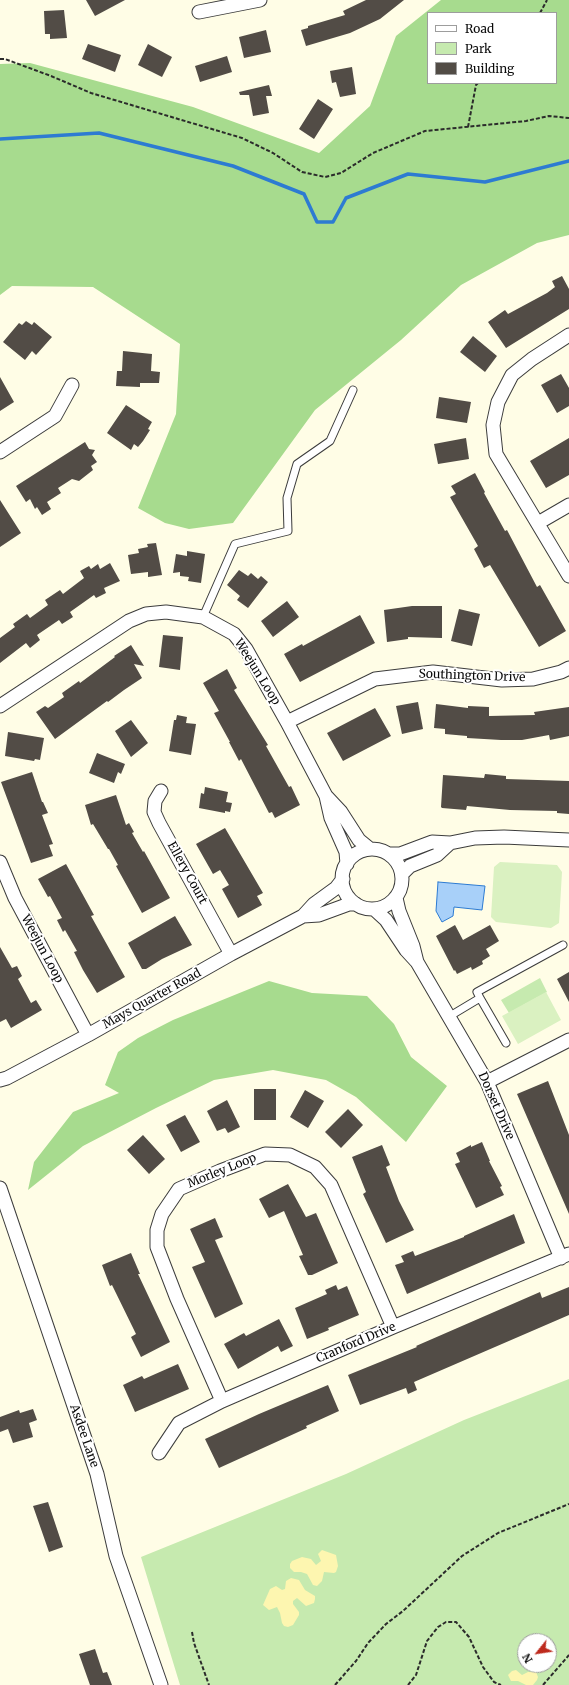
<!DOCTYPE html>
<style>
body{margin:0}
#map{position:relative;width:569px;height:1685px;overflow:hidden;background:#fffde6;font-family:Merriweather,serif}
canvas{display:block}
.legend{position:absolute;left:427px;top:12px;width:130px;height:72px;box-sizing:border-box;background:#fff;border:1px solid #9d9d9d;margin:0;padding:5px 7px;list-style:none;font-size:12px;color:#090909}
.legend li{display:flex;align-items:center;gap:8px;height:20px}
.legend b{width:20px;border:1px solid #9d9d9d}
.north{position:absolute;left:517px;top:1633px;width:40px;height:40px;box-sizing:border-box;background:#fff;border:1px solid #9d9d9d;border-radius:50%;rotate:240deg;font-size:11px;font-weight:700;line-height:16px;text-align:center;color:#090909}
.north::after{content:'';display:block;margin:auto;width:14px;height:18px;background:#be2a1d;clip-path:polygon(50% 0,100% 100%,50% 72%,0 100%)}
</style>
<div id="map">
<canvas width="569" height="1685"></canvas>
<ul class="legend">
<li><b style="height:5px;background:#fff"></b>Road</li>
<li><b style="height:11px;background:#c6eaaf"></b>Park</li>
<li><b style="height:11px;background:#524c46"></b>Building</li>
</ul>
<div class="north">N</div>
</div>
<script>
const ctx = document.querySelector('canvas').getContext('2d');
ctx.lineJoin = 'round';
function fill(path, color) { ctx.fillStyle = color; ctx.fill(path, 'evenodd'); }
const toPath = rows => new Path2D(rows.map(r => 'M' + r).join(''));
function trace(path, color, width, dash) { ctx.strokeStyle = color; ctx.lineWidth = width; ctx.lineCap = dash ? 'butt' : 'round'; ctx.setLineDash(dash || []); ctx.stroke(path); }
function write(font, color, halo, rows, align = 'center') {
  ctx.font = font + ' Merriweather,serif'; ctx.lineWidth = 4; ctx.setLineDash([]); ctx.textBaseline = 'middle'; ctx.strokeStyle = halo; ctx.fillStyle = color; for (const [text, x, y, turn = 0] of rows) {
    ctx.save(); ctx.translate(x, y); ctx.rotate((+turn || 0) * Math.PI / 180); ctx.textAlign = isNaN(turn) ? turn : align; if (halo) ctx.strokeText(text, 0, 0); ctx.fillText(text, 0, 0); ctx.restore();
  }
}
fill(toPath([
 [540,978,547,992,509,1013,501,1000],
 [569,1379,569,1685,180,1685,141,1557,346,1474,464,1420],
 [525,1641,549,1641,549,1665,525,1665]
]), '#c6eaaf');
fill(toPath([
 [441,0,569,0,569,235,537,243,461,285,401,340,315,410,233,523,189,529,165,523,138,508,176,414,180,344,93,287,12,286,0,295,0,64,30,63,193,107,319,153,370,106,396,36],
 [428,13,556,13,556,83,428,83],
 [269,981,312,993,367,996,394,1024,411,1057,447,1086,406,1142,356,1097,326,1080,273,1070,214,1080,156,1108,83,1146,28,1190,34,1162,73,1112,119,1093,105,1085,118,1052,138,1038,173,1020]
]), '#a7db8e');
fill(toPath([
 [322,1550,336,1555,338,1566,336,1572,334,1573,324,1572,322,1581,317,1586,313,1585,307,1574,301,1572,294,1572,290,1568,290,1564,292,1561,302,1557,311,1559,316,1565,321,1561,318,1554],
 [291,1578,299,1580,305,1590,315,1596,315,1599,314,1603,306,1606,297,1598,293,1601,293,1604,299,1612,299,1615,293,1625,288,1627,284,1626,282,1623,280,1613,277,1607,269,1610,263,1605,270,1589,276,1586,282,1590,285,1589,286,1581],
 [516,1670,522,1675,528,1672,536,1672,538,1677,537,1680,533,1685,526,1685,518,1681,511,1681,508,1675,512,1671]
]), '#fdf6b0');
fill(toPath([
 [500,862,557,865,562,872,559,923,551,928,496,922,491,917,494,867],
 [546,992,561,1020,518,1044,502,1016]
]), '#daf1c1');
const water = toPath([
 [438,882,485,886,482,910,454,907,453,916,442,922,436,911,438,882]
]);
fill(water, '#a8d0f9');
trace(water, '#2d7bd2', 1);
trace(toPath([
 [0,139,99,133,233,166,304,194,317,222,333,222,346,198,408,174,485,182,569,161]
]), '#2d7bd2', 3.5);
fill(toPath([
 [86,0,125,0,95,16],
 [366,0,404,0,380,19,350,33,306,46,301,30,308,28,308,26,345,15,343,11],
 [64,10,67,38,50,39,50,34,45,34,44,11],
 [266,30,271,52,244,58,239,37],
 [88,44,121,55,115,72,82,59],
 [148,44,172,57,162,77,138,65],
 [227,56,232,72,200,82,195,66],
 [352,67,356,94,340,97,336,82,332,83,330,71],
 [269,85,272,96,266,96,269,113,253,116,249,95,240,95,239,92],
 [318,99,333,109,314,139,299,129],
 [562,276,569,289,569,309,506,348,488,322,505,310,508,314,547,293,555,287,552,281],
 [26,321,32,325,34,322,52,337,36,355,32,351,25,360,3,342,19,323,22,325],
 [473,336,497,356,485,372,460,352],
 [123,351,152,354,151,371,160,372,159,383,140,383,140,387,116,386,117,371,122,371],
 [561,374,569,388,569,406,557,413,541,385],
 [0,377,14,402,0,411],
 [439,397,471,402,467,423,436,418],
 [126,405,152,422,148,429,150,430,143,441,138,447,134,444,131,450,107,433],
 [466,438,469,459,438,464,434,444],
 [569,438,569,475,546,488,530,461],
 [85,442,89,449,95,450,92,455,97,462,91,466,93,470,79,481,72,479,58,488,61,493,47,502,51,509,42,515,37,507,35,509,30,499,26,502,16,486],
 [475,473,485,492,484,493,505,531,507,530,537,587,540,585,566,631,539,647,490,565,484,568,474,549,478,546,450,497,456,494,451,486],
 [0,500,21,533,0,547],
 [156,543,162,575,148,577,148,572,131,574,128,555,139,553,138,549,148,547,147,544],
 [187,551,205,554,201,583,188,581,189,577,180,576,180,572,173,573,176,554,187,556],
 [110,563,120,581,104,588,106,593,96,598,94,595,70,612,73,617,62,624,59,620,37,635,40,640,30,648,26,643,0,663,0,638,15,627,13,624,27,614,30,618,48,605,45,600,60,590,63,594,84,578,80,571,89,566,91,569,98,564,100,569],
 [239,570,248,576,251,573,258,579,261,576,268,582,248,608,237,600,240,596,227,585],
 [287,601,299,617,273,637,261,621],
 [412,606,442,606,442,638,408,637,408,639,387,642,384,610],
 [459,609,480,614,472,646,451,641],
 [360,615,375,643,300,682,284,654,302,644,303,646],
 [163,635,183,637,180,670,159,667],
 [131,645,144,666,134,664,142,678,124,690,108,702,107,701,55,739,36,712,45,706,48,708,64,697,62,693,79,681,80,683,115,657,114,656],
 [227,669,237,688,234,690,268,745,266,746,289,787,291,786,300,805,275,818,272,812,269,813,241,759,239,761,229,742,230,742,214,713,219,711,203,683],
 [418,702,423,729,402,734,396,706],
 [436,704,468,708,468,706,489,707,489,716,535,715,534,712,569,707,569,736,550,740,549,735,522,740,501,740,467,738,467,736,445,734,445,729,434,728],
 [375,708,391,736,343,761,327,733],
 [177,715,187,717,186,723,196,724,191,755,169,751,174,720,176,720],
 [131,720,148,743,131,757,115,731],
 [8,732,44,738,40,760,35,759,34,761,5,756],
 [97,753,125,764,121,774,118,772,114,783,89,773],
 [32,772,42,802,43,802,48,813,42,815,53,844,49,845,53,856,31,863,1,782],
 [485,774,506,776,506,779,569,781,569,814,557,813,557,811,510,810,467,806,466,810,442,808,441,807,443,775,484,778],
 [205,787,228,792,226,802,232,803,230,812,225,811,225,813,199,808,201,793,204,794],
 [116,795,126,825,129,823,134,832,132,833,143,852,144,851,170,898,142,913,116,866,118,865,109,849,108,849,93,824,91,825,85,805],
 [225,828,263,893,257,896,262,905,238,918,222,889,229,885,220,870,213,874,196,844],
 [66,864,94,915,91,916,125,977,97,993,83,970,74,952,77,951,65,930,63,932,57,920,62,918,50,896,48,897,38,879],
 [175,916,192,945,162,959,146,969,142,969,128,943],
 [455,925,463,940,490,925,499,941,486,949,490,956,482,961,483,964,472,970,471,967,457,974,455,970,454,971,436,936],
 [0,947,12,968,17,966,22,976,18,979,31,1003,36,1000,42,1010,11,1028,6,1019,0,1022],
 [569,972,569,1002,557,979],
 [548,1081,569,1135,569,1214,517,1094],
 [254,1089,276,1089,276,1120,254,1120],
 [305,1090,324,1101,308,1128,290,1117],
 [227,1100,240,1127,228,1133,225,1128,217,1131,207,1111],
 [348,1109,363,1125,341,1148,325,1132],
 [185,1115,200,1142,181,1152,166,1125],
 [143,1135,165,1159,149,1174,127,1150],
 [482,1142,490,1161,489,1161,502,1186,500,1187,504,1195,476,1208,455,1164,460,1162,456,1153,471,1145,471,1147],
 [382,1145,390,1165,386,1167,399,1201,414,1230,386,1243,363,1194,366,1192,352,1157],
 [288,1184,306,1217,316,1213,338,1263,312,1275,308,1275,299,1256,303,1255,284,1211,269,1218,259,1199],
 [514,1214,525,1243,407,1294,395,1265,404,1262,401,1256,413,1251,415,1256,464,1237,464,1236],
 [215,1218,223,1237,215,1240,243,1304,215,1318,192,1267,205,1262,190,1229],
 [131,1253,140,1274,138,1274,170,1342,141,1357,131,1337,136,1334,112,1285,110,1286,102,1265],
 [336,1285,338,1290,347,1286,359,1315,328,1328,329,1330,307,1339,295,1308,327,1294,325,1290],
 [569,1287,569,1315,414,1382,417,1390,408,1394,406,1388,360,1405,348,1375,417,1347,416,1346,540,1292,542,1298],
 [279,1319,293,1346,281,1352,278,1346,238,1369,224,1344,244,1333,246,1336],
 [178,1364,189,1389,135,1412,123,1385,142,1376,144,1379],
 [328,1385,339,1411,306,1426,307,1428,219,1468,205,1439,259,1414],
 [33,1409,37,1420,29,1423,33,1437,13,1443,8,1429,0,1432,0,1417,19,1410,20,1413],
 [48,1502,63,1547,49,1552,33,1506],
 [95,1649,103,1673,107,1672,112,1685,90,1685,79,1654]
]), '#524c46');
const service = toPath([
 [203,617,235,544,288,531,287,498,297,464,330,441,353,390],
 [480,998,506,1043],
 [450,1016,480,998,477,992,563,945]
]);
const minor = toPath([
 [199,12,260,0],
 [569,335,532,359,512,375,498,402,493,425,496,454,569,576],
 [0,452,55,416,72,385],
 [538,523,569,505],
 [0,706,129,621,146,614,166,612,203,617,234,634,246,649,287,722,326,796],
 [287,722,375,679,433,672,502,680,533,679,561,672,569,668],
 [161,791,155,801,154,812,159,823,231,954],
 [450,843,475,838,504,837,569,840],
 '342 879a30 30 0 1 1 60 0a30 30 0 1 1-60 0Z',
 [389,854,400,854,432,842,450,843,437,855,410,866,402,874],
 [0,862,15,898,88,1035],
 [347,864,346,852,331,818,326,796,341,812,359,840,370,849],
 [343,879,336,888,314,904,303,916,319,915,349,904,356,904],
 [374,909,386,920,406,950,417,962,413,946,399,911,396,898],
 [417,962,487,1082,561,1258],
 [0,1080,7,1078,88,1035,231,954,303,916],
 [487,1082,569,1040],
 [0,1188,97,1474,116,1556,161,1685],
 [222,1401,177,1299,157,1247,157,1230,162,1214,179,1189,220,1171,265,1154,290,1155,315,1167,331,1185,393,1327],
 [159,1453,179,1423,222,1401,393,1327,569,1254]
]);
trace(service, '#3c3c3c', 9);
trace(minor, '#3c3c3c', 15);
trace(toPath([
 [540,13,547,0],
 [0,59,5,59,51,76,91,93,242,138,273,153,302,172,325,177,341,173,373,153,425,131,526,121,549,116,569,118],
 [468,127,476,85,478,83],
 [192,1632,194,1643,209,1685],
 [335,1685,356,1661,368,1643,386,1624,403,1611,462,1556,498,1533,569,1504],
 [408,1685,416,1675,427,1641,438,1627,446,1622,456,1622,469,1637,483,1667,494,1682,501,1685],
 [543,1685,569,1655]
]), '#2b2b2b', 2, [4, 2]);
trace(service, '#fff', 7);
trace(minor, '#fff', 13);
write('12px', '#090909', '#fff', [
 ["Weejun Loop",257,672,58],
 ["Southington Drive",472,676,2],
 ["Ellery Court",187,873,61],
 ["Weejun Loop",42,949,62],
 ["Mays Quarter Road",152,999,-29],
 ["Dorset Drive",496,1106,66],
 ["Morley Loop",222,1171,-22],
 ["Cranford Drive",356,1343,-23],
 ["Asdee Lane",84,1436,71]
]);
</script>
